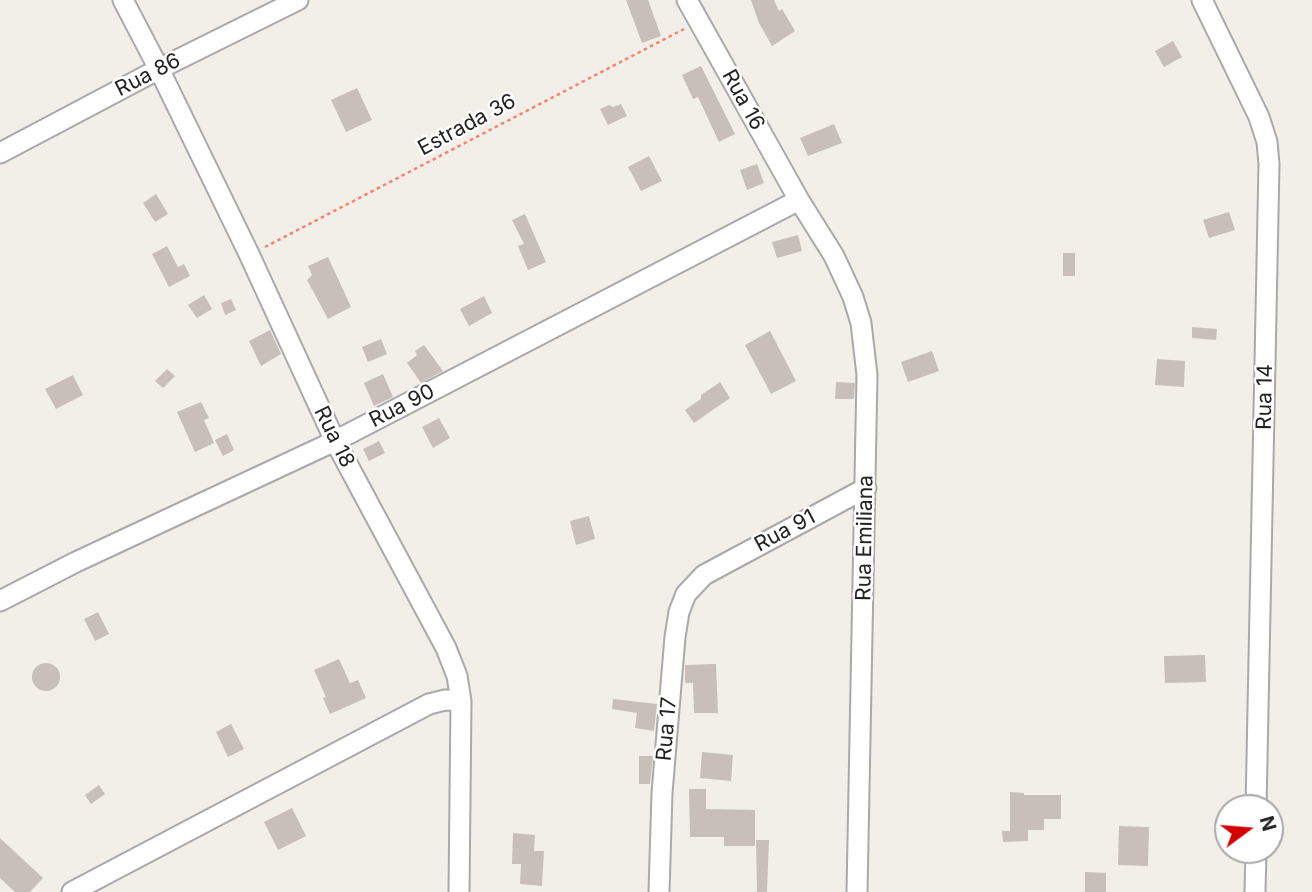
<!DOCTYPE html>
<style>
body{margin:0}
#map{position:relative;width:1312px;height:892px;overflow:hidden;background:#f2efe9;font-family:Inter,sans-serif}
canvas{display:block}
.north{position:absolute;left:1214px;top:794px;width:70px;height:70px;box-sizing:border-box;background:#fff;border:2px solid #a7a7a7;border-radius:50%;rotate:74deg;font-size:19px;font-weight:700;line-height:28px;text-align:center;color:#222}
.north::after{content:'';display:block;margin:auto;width:24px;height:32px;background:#d40000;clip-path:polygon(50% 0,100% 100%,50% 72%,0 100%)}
</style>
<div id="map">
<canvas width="1312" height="892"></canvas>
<div class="north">N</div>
</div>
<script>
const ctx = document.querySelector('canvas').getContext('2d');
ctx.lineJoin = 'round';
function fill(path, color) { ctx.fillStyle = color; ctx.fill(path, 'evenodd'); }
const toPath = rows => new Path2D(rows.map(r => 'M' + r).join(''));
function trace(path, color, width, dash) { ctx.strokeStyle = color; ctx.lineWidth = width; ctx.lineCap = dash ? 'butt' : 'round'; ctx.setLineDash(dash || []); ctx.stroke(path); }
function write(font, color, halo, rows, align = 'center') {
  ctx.font = font + ' Inter,sans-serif'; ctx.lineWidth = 5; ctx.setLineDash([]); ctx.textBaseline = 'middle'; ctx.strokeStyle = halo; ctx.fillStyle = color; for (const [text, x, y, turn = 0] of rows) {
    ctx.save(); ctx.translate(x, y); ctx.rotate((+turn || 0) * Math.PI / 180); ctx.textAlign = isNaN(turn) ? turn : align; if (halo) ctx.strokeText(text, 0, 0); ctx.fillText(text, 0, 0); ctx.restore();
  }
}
fill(toPath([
 [626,0,648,0,661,36,642,43],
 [751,0,774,0,779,11,782,9,795,31,772,46,759,23],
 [1173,41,1182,57,1164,67,1155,51],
 [701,66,735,134,719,142,698,97,693,99,682,75],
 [357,88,372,120,346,132,331,100],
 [621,104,627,116,608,125,600,109,609,105,613,107],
 [834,124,842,143,808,156,800,138],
 [649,156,662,181,641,191,628,167],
 [757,164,764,183,747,190,740,170],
 [156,194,168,214,155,222,143,203],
 [1229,212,1235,230,1209,238,1203,220],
 [525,214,546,262,528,270,518,246,524,244,512,220],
 [798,235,802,251,777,258,772,242],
 [167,246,178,267,184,264,190,276,169,287,152,254],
 [1063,253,1075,253,1075,276,1063,276],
 [328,257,351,307,328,319,307,280,312,275,308,266],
 [204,295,212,309,197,318,188,305],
 [484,296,492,313,469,326,460,309],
 [231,299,236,310,225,315,221,303],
 [1192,327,1217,329,1216,340,1192,338],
 [270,330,281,354,261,366,249,341],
 [770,331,796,381,771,394,745,345],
 [381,339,387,354,368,362,362,347],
 [424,345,443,371,421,383,407,363,417,355,415,351],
 [932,351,939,371,908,382,901,362],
 [1157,359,1185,361,1184,387,1155,385],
 [167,369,175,376,163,388,155,381],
 [383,374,393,397,374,406,364,383],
 [73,375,83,395,56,409,45,389],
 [720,382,730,398,694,423,685,410,701,399,701,395],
 [836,382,855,383,854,399,835,399],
 [201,402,209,418,204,420,214,443,195,452,177,412],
 [439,418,450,438,433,448,422,427],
 [227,434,234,450,223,456,215,440],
 [379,441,385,453,369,461,363,449],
 [589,516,595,539,576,545,570,521],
 [98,612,109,634,95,641,84,619],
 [1205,655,1206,682,1165,683,1164,656],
 [339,659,350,683,358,680,366,698,330,714,323,698,326,697,314,670],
 '32 677a14 14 0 1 1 28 0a14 14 0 1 1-28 0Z',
 [716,664,718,713,694,713,693,683,685,683,685,665],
 [613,699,657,704,654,731,635,728,637,713,612,709],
 [231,724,244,749,228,757,216,732],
 [702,752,733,755,731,781,700,778],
 [639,756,653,756,650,784,639,784],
 [99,785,105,794,91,804,85,795],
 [689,789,706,789,706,809,755,810,755,846,724,846,724,837,690,837],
 [1010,792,1024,793,1024,795,1061,795,1061,819,1044,819,1044,830,1028,830,1028,841,1003,842,1002,831,1010,831],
 [292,808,306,836,278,850,264,822],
 [1119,826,1149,827,1148,866,1118,865],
 [513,833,535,835,534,851,544,851,542,886,520,884,521,864,512,864],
 [0,838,43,878,30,892,15,892,0,878],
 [756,840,769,840,767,892,757,892],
 [1085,872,1106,873,1106,892,1085,892]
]), '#c7bfb8');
const minor = toPath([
 [123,0,159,69,249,254,335,441,446,648,457,676,461,701,459,892],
 [687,0,799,200,834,256,853,297,861,323,867,375,857,892],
 [1202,0,1259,117,1267,142,1269,164,1256,808],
 [0,153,159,69,298,0],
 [0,601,76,562,335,441,799,200],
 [72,892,429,704,445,700,461,701],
 [659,892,662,793,675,637,679,612,686,594,704,575,866,488],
 [1255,892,1256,850]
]);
trace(minor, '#a9a9a9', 23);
trace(toPath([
 [265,247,684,29]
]), '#fa8072', 2.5, [3.5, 3.5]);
trace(minor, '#fff', 19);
write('21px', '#222', '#fff', [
 ["Rua 86",148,75,-27],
 ["Rua 16",743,100,61],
 ["Estrada 36",467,125,-28],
 ["Rua 14",1265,397,-89],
 ["Rua 90",402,406,-27],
 ["Rua 18",334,437,64],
 ["Rua 91",785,531,-28],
 ["Rua Emiliana",865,538,-89],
 ["Rua 17",667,729,-85]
]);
</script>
